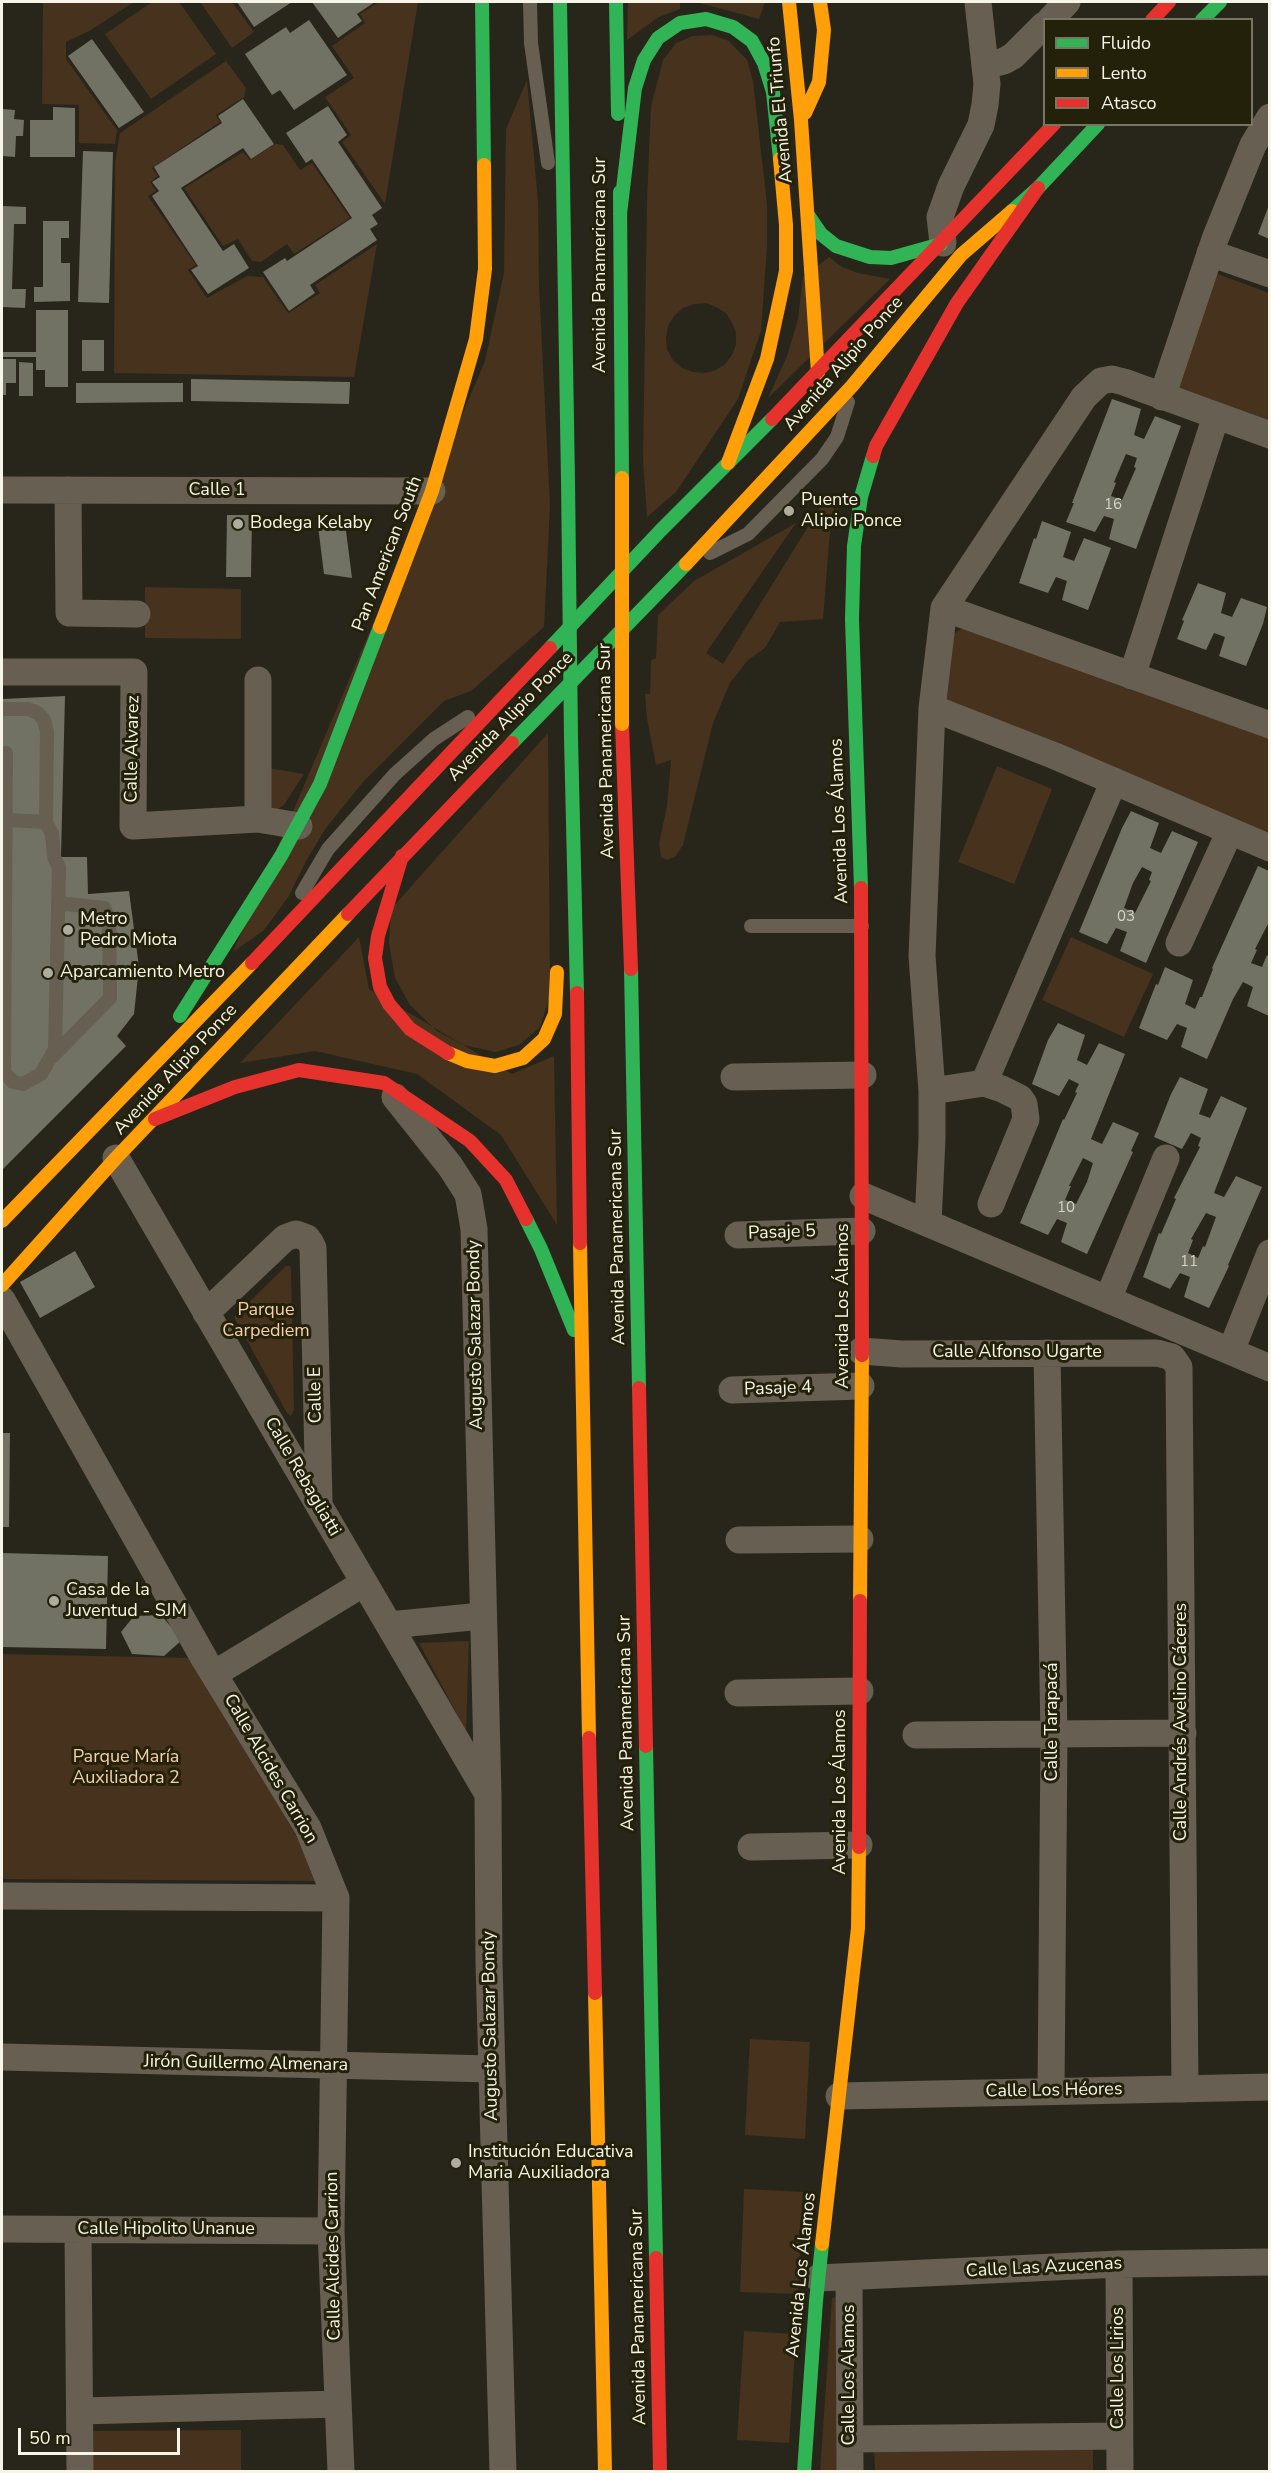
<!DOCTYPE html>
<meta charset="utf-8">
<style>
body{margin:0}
#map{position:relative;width:1271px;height:2473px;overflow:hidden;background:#28261a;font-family:"Nunito Sans",sans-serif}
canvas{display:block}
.frame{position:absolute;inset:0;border:3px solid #f6f5e7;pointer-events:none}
.legend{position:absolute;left:1043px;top:18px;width:210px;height:108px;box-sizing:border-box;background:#24210b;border:2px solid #787663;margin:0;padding:8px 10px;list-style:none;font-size:18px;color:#f6f5e7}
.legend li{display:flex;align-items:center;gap:12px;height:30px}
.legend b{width:30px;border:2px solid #787663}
.scale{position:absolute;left:18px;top:2428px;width:162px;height:27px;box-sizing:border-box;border:3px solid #f6f5e7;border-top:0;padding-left:8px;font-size:18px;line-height:21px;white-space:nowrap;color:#f6f5e7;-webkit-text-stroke:4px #24210b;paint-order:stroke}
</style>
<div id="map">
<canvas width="1271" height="2473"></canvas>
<div class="frame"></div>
<ul class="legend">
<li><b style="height:8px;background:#30b455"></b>Fluido</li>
<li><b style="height:8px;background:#ff9f0a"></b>Lento</li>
<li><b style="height:8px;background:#e5322d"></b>Atasco</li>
</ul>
<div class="scale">50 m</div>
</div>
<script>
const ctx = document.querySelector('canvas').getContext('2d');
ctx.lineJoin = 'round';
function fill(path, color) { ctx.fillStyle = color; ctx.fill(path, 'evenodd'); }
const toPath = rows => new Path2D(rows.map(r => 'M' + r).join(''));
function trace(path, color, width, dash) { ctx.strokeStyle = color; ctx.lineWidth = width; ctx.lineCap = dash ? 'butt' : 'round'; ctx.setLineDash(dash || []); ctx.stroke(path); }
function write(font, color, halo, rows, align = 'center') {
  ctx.font = font + ' "Nunito Sans",sans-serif'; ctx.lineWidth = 6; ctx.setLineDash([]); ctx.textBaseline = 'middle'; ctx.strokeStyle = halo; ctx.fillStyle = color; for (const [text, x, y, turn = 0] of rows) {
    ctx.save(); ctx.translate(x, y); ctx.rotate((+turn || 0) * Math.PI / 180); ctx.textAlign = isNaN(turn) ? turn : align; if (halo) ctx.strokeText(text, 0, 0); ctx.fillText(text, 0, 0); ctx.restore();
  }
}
fill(toPath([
 [43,2,134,2,91,30,66,42,66,59,117,130,115,144,79,143,79,105,42,104],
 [152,2,179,2,216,54,151,99,105,34],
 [200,2,232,2,254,32,232,48],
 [379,2,418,2,385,204,342,142,351,135,325,97,354,78,332,46,365,23,360,14],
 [628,2,680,2,680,9,659,17,627,40],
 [696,2,765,2,759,19],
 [713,35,729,41,747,60,753,81,767,204,767,247,761,331,738,399,676,492,647,517,643,460,647,201,651,106,663,60,676,43,693,36],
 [706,303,716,307,726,313,732,323,736,333,736,345,732,355,725,364,716,370,705,373,693,372,682,368,673,360,667,349,666,338,668,326,674,316,683,308,694,304],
 [226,61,246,88,244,97,216,115,220,122,152,168,158,176,150,182,156,191,148,196,196,265,188,270,207,298,247,276,263,277,288,313,320,293,315,285,377,244,354,377,114,373,115,163,120,133],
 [527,80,538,202,539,286,550,505,544,627,471,691,444,701,363,782,326,828,306,861,289,896,264,930,233,952,485,361,504,273,506,129],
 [275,144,283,145,300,170,312,163,350,218,294,254,287,244,261,262,252,261,238,239,223,246,184,188,243,152,250,160],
 [829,257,842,267,858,273,890,279,768,398,787,356,798,319,803,277],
 [1215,273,1269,293,1269,429,1172,395],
 [827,496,836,499,830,531,823,619,780,622,765,648,748,660,730,683,713,723,683,845,675,857,667,860,661,857,659,843,667,806,671,760,656,765,647,719,645,694,650,694,651,660,656,658,658,615,694,581,796,523,706,653,723,664],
 [145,587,241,589,241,639,145,638],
 [971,628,1269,738,1269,843,948,703,943,695,952,635,961,629],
 [548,733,550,996,540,1027,519,1045,496,1052,463,1045,437,1031,410,1005,395,978,389,943,391,909],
 [997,766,1052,789,1014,884,958,862],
 [268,768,304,774,284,805,278,809,267,807],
 [359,937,369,989,512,1074,554,1056,557,1225,501,1135,417,1074,315,1051,240,1063],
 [1071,937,1153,974,1124,1037,1042,1000],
 [286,1266,290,1266,291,1269,294,1410,291,1416,287,1413,234,1317],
 [469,1641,466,1731,419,1643],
 [2,1654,191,1658,299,1836,316,1881,2,1879],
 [750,2039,810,2042,805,2139,745,2135],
 [744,2189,803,2192,798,2294,740,2292],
 [839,2297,840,2471,820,2472,832,2298],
 [744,2331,796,2334,789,2443,737,2440],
 [241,2430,241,2471,93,2472,93,2431],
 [1093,2444,1093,2471,875,2471,874,2447]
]), '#46321d');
fill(toPath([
 [237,2,292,2,254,27],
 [312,2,375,2,357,14,362,21,338,38],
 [309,20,347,75,294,110,280,90,272,95,245,54,286,27,290,33],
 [92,39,144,112,119,128,68,56],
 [243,99,274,144,251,159,243,148,181,188,223,251,234,244,249,268,208,294,191,270,198,266,152,196,159,191,152,182,160,177,154,167,222,123,218,116],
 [328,106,347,135,338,142,382,208,372,215,378,224,370,229,377,240,310,285,315,293,289,311,263,272,285,258,287,261,352,218,312,159,306,163,286,133],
 [53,107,75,108,75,157,30,157,30,120,53,120],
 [2,109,15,110,14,119,24,120,23,136,16,136,15,157,2,156],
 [83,151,113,152,109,303,78,302],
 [1269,205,1269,239,1258,234],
 [2,206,26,207,26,224,14,224,12,289,26,289,25,308,2,307],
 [43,221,69,221,69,238,61,238,61,263,70,263,70,301,34,302,34,287,43,287],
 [36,310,68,310,68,387,45,387,45,370,36,370,36,357,2,357,2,352,36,352],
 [82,340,104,340,104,371,82,371],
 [2,359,16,359,16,383,6,383,6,395,2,395],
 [19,362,33,363,33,396,19,396],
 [191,379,350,382,349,404,191,401],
 [76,383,183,383,183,402,76,403],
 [1112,399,1141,409,1134,435,1144,439,1155,416,1181,426,1136,549,1109,539,1114,519,1104,516,1095,532,1066,522,1074,503,1072,503],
 [1126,454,1137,458,1134,467,1136,468,1122,500,1111,496,1116,483,1114,482],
 [227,515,252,515,251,577,226,577],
 [1042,521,1071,532,1063,557,1074,561,1084,538,1111,548,1088,610,1062,600,1067,581,1056,577,1048,593,1019,583,1034,538,1036,539],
 [345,523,352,578,324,574,318,526],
 [1198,583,1226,593,1221,613,1232,617,1241,598,1267,607,1263,624,1246,666,1219,656,1225,637,1214,633,1206,650,1177,639,1184,621,1182,620],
 [65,696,61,857,87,857,88,894,129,891,139,967,134,1014,117,1036,126,1046,2,1170,2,699],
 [1131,811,1159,823,1150,848,1161,853,1172,831,1198,842,1146,963,1120,951,1127,932,1116,928,1107,944,1079,932,1122,828],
 [1142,867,1152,872,1149,880,1151,881,1135,913,1124,908,1133,883],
 [1258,866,1269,871,1269,922,1255,949,1257,950,1251,963,1262,967,1267,955,1269,957,1269,1016,1247,1006,1253,987,1243,982,1233,999,1207,1059,1181,1047,1187,1028,1177,1024,1167,1040,1139,1028,1156,984,1158,985,1165,967,1193,980,1185,1004,1195,1009,1200,997,1202,997,1213,969,1212,968],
 [1058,1023,1085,1035,1077,1060,1087,1065,1099,1043,1125,1054,1091,1139,1102,1144,1113,1122,1139,1133,1131,1151,1133,1152,1087,1254,1061,1242,1067,1223,1057,1219,1048,1235,1020,1223,1063,1119,1064,1120,1077,1093,1075,1092,1079,1084,1069,1079,1059,1096,1032,1084,1048,1040],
 [1083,1158,1093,1163,1087,1182,1076,1204,1065,1200,1071,1186,1069,1186],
 [1180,1077,1208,1089,1199,1114,1210,1118,1221,1096,1247,1108,1214,1193,1224,1197,1236,1176,1262,1187,1228,1265,1229,1266,1209,1308,1184,1297,1190,1277,1180,1273,1170,1289,1143,1277,1159,1233,1161,1234,1176,1199,1174,1198,1200,1147,1198,1146,1201,1138,1191,1133,1182,1149,1154,1137,1171,1094],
 [1206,1213,1216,1217,1205,1247,1203,1246,1198,1258,1188,1253,1193,1240,1191,1239],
 [75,1251,95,1287,40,1318,20,1282],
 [2,1433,10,1433,9,1527,2,1527],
 [2,1553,108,1556,106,1649,2,1647],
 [161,1615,182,1640,164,1656,132,1654,121,1632,134,1616]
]), '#717263');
trace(toPath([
 [530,2,531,43,548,163],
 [710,553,748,534,822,459,837,437,848,402],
 [2,709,28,709,38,713,44,720,47,732,46,822,52,834,54,857,59,868,55,1049,41,1074,23,1084,13,1082,5,1073,4,1066,6,753],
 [6,820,46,822],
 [302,893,328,849,395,774,434,739,468,717],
 [751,926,862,926],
 [52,1057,110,998,109,918,104,908,58,903]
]), '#665f52', 14);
trace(toPath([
 [1050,20,1067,2],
 [985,66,1004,61,1013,56,1044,25],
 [943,243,940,217,951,186,981,125,985,105,987,84,978,2],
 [1210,253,1270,274],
 [1162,397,1215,239,1253,145,1270,117],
 [2,490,432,491],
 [68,490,69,613,137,614],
 [944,608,1270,725],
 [2,672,134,672,133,826,258,819,299,826],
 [1132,676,1216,416],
 [932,708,1055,756,1270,848],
 [258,819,258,680],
 [1179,943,1230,831],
 [734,1077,863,1075],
 [984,1083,1114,781],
 [932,1091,984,1083,1002,1089,1020,1098,1024,1104,1026,1119,991,1204],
 [395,1097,450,1166,468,1194,474,1229,488,1795,489,1963,503,2472],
 [116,1158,486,1791],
 [863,1196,1270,1368],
 [928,1223,932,1139,932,1091,922,956,932,708,944,608,1084,397,1101,381,1112,379,1124,382,1270,435],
 [738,1235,862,1231],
 [1108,1299,1166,1158],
 [2,1300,205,1660,308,1828,336,1898,331,2231,341,2472],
 [206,1313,285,1238,296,1234,307,1238,310,1242,313,1248,319,1501],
 [861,1351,902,1354,1157,1353,1172,1357,1179,1367,1185,2089],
 [1231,1351,1270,1253],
 [1047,1353,1054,1735,1051,2090],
 [732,1390,861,1386],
 [739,1540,860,1539],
 [389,1625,482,1616],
 [214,1674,364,1583],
 [738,1693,860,1691],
 [916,1735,1183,1733],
 [751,1847,859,1845],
 [2,1896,336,1898],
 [2,2057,491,2069],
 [839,2096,1270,2087],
 [2,2229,331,2231],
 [78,2230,80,2472],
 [1119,2264,1120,2472],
 [818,2278,1119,2264,1270,2262],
 [849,2278,850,2472],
 [81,2411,338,2404],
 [850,2439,1119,2436]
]), '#665f52', 27);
trace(toPath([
 [482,2,484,165],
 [560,2,568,480],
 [616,2,618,114],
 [1202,20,1220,2],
 [620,192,622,478],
 [1012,211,1038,188,1098,124],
 [620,214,635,88,644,60,658,38,680,23,706,19,733,27,752,41,764,63,773,92,780,159],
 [808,215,821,234,836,246,870,257,891,258,941,244],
 [550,648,660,531,772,419],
 [571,738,577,993],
 [512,743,686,564],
 [861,888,852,619,854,546,861,497,873,456],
 [631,969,639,1388],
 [180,1016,281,856,320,784,380,627],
 [526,1219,541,1249,574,1330],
 [646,1746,656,2258],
 [804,2472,816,2301,822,2244]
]), '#30b455', 14);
trace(toPath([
 [789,2,801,120,818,373],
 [805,113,819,82,824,30,820,2],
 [728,463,767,359,786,271,786,225,780,159],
 [686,564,852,386,961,255,1012,211],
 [380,627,432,491,476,339,485,269,484,165],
 [448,1053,467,1061,495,1066,523,1058,544,1039,555,1014,557,972],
 [2,1221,252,963],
 [580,1243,589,1738],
 [2,1285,116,1158,348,914],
 [860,1601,862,1355],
 [595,1993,605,2472],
 [822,2244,858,1928,859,1847]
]), '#ff9f0a', 14);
trace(toPath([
 [1152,20,1169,2],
 [772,419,1054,124],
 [873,456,876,446,957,303,1038,188],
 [622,724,631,969],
 [402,856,378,936,375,958,380,987,389,1004,410,1029,448,1053],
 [861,888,862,1355],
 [348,914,512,743],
 [252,963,550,648],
 [577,993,580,1243],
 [155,1119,235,1087,299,1070,384,1083,470,1141,506,1180,526,1219],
 [639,1388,646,1746],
 [589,1738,595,1993],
 [859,1847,860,1601],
 [656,2258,660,2472]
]), '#e5322d', 14);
trace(toPath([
 [568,480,571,738]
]), '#30b455', 14);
trace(toPath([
 [622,478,622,724]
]), '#ff9f0a', 14);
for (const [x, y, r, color] of [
 [789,511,6,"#aead9f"],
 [238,524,6,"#aead9f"],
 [68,930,6,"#aead9f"],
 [48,973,6,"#aead9f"],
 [54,1601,6,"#aead9f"],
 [456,2163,6,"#aead9f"]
]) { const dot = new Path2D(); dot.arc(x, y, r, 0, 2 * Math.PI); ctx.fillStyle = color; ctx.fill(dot); trace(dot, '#24210b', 2); }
write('15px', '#d5d4c6', null, [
 ["16",1113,505],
 ["03",1126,917],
 ["10",1066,1208],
 ["11",1189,1262]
]);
write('18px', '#f6f5e7', '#24210b', [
 ["Avenida El Triunfo",781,110,-95],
 ["Avenida Panamericana Sur",601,265,-90],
 ["Avenida Alipio Ponce",844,364,-49],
 ["Calle 1",217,491],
 ["Pan American South",388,554,-69],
 ["Avenida Alipio Ponce",511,717,-46],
 ["Calle Alvarez",133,749,-89],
 ["Avenida Panamericana Sur",607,751,-91],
 ["Avenida Los Álamos",840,821,-92],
 ["Avenida Alipio Ponce",176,1070,-47],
 ["Pasaje 5",782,1233,-2],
 ["Avenida Panamericana Sur",618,1237,-91],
 ["Avenida Los Álamos",844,1306,-90],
 ["Augusto Salazar Bondy",476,1335,-91],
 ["Calle Alfonso Ugarte",1017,1353],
 ["Pasaje 4",778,1389,-2],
 ["Calle E",316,1395,-91],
 ["Calle Rebagliatti",302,1477,60],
 ["Calle Tarapacá",1053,1722,-90],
 ["Calle Andrés Avelino Cáceres",1182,1722,-90],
 ["Avenida Panamericana Sur",627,1723,-91],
 ["Calle Alcides Carrion",270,1769,60],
 ["Avenida Los Álamos",841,1792,-90],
 ["Augusto Salazar Bondy",491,2026,-91],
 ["Jirón Guillermo Almenara",246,2064,1],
 ["Calle Los Héores",1054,2091,-1],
 ["Calle Hipolito Unanue",166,2230],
 ["Calle Alcides Carrion",334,2256,-91],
 ["Calle Las Azucenas",1044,2268,-3],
 ["Avenida Los Álamos",802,2275,-84],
 ["Avenida Panamericana Sur",639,2317,-91],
 ["Calle Los Lirios",1119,2368,-90],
 ["Calle Los Alamos",850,2375,-90]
]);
write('18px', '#f6f5e7', '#24210b', [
 ["Puente",801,501],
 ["Alipio Ponce",801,522],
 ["Bodega Kelaby",250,524],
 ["Metro",80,920],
 ["Pedro Miota",80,941],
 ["Aparcamiento Metro",60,973],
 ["Casa de la",66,1591],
 ["Juventud - SJM",66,1612],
 ["Institución Educativa",468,2153],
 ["Maria Auxiliadora",468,2174]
], 'left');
write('18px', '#f7cfac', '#24210b', [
 ["Parque",266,1311],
 ["Carpediem",266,1332],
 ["Parque María",126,1758],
 ["Auxiliadora 2",126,1779]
]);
</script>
